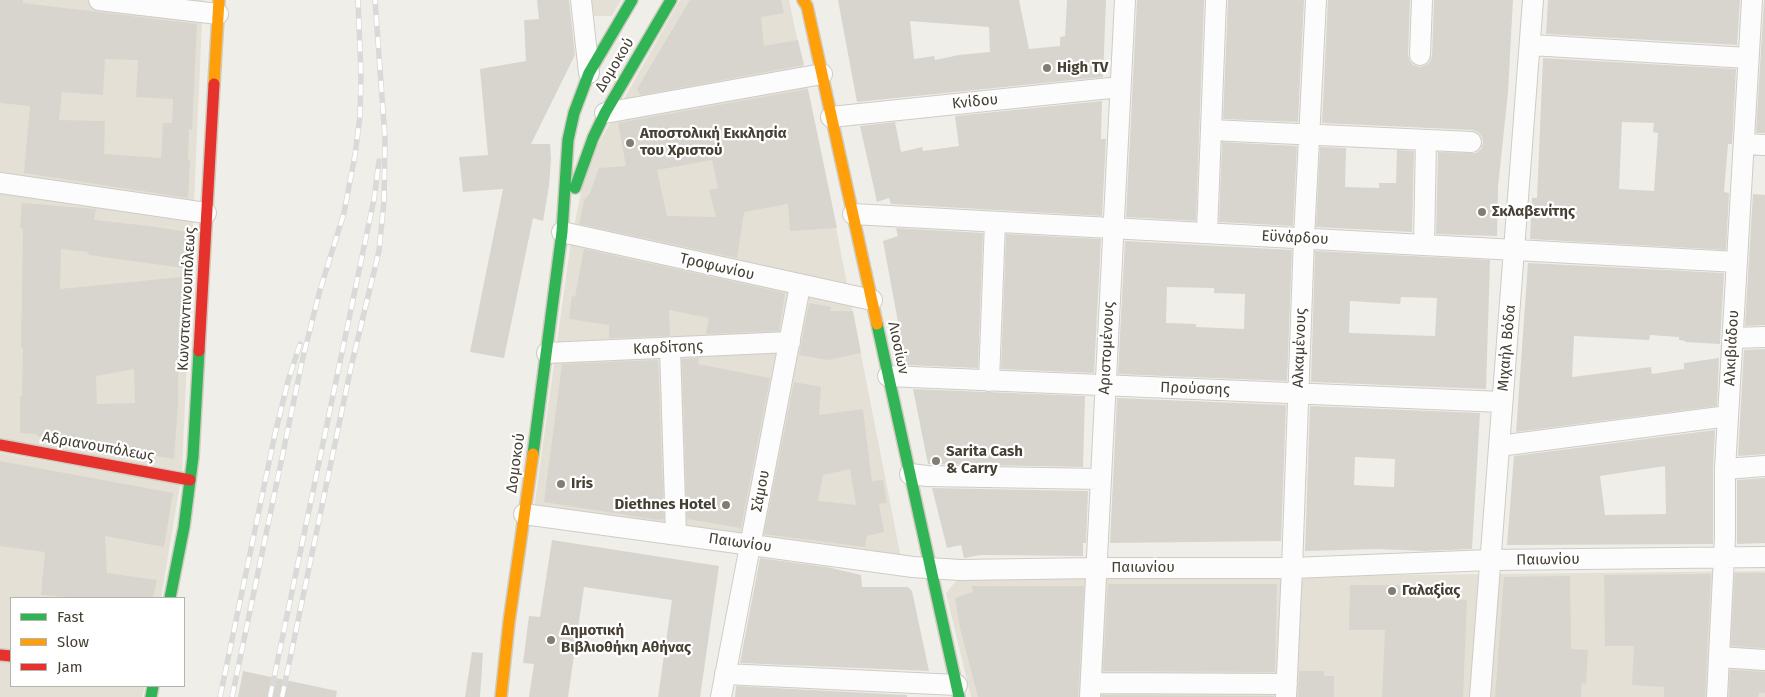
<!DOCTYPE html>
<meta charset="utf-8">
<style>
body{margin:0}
#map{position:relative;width:1765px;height:697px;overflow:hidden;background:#f0eee8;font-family:"Fira Sans",sans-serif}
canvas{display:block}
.legend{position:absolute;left:10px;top:597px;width:175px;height:90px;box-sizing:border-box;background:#fff;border:1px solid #b5b3ae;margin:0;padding:6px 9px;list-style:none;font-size:15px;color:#464034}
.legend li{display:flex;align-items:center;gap:10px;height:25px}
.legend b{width:25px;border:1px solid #b5b3ae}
</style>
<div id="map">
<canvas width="1765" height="697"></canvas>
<ul class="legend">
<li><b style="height:6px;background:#30b455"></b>Fast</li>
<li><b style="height:6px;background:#ff9f0a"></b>Slow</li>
<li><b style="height:6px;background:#e5322d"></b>Jam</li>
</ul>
</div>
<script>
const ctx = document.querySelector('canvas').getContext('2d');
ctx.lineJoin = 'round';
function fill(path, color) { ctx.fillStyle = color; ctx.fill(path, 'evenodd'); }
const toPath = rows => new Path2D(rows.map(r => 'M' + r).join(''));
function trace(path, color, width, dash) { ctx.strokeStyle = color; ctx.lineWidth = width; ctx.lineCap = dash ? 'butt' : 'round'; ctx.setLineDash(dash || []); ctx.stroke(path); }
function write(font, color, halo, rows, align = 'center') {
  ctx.font = font + ' "Fira Sans",sans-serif'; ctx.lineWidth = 4.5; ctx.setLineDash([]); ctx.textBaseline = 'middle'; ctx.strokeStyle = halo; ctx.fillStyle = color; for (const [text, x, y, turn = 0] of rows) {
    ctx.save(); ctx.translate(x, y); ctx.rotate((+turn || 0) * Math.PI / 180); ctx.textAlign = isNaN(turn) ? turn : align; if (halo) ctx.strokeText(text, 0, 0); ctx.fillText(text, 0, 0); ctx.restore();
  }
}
fill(toPath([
 [0,0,203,0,182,471,0,439],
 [587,0,621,0,612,16,588,16],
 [680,0,789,0,830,197,901,558,534,509,571,241,587,164],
 [0,453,180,484,161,598,11,598,11,686,145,686,142,697,0,697],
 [1765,571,1765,697,971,697,946,593,957,580]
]), '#e4e0d5');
fill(toPath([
 [0,0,23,0,23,3,197,24,192,130,189,129,188,160,190,161,188,198,24,173,30,106,0,103],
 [105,59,138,60,136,97,173,99,172,123,163,123,161,158,104,154,105,121,59,120,62,92,103,95],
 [537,0,569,0,575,55,531,144,550,144,551,160,549,186,543,221,533,218,504,358,470,352,503,189,463,192,459,157,488,155,480,69,526,61,524,20,539,19],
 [690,0,781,0,784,13,761,17,764,46,798,40,804,65,641,95,637,89],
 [838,0,1019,0,1029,49,1060,46,1060,37,1065,36,1067,0,1106,0,1103,77,857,102],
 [910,21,989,27,990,52,959,55,935,60,934,56,914,59],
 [1137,0,1204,0,1196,221,1126,217],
 [1228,0,1304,0,1298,122,1223,119],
 [1328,0,1410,0,1408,55,1410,61,1413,65,1420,67,1426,65,1430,62,1432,56,1434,0,1513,0,1508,92,1498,187,1497,236,1436,234,1438,152,1476,153,1481,149,1483,143,1482,137,1478,132,1472,130,1322,123],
 [1548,0,1740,0,1737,45,1546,34],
 [1764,0,1765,0,1765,133,1756,133],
 [1543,58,1736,69,1732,144,1728,144,1724,192,1729,193,1726,250,1530,239,1532,198,1537,198],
 [1622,122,1654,123,1653,132,1658,133,1654,191,1619,189],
 [808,89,837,228,790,231,788,204,744,212,737,258,579,224,584,200,590,193,599,168,626,166,618,123],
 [712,160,718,188,709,190,716,217,667,216,657,170],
 [1102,101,1101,139,1106,139,1102,216,891,204,889,198,877,202,860,126,895,122,901,152,922,147,923,151,959,146,955,116],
 [1222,142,1297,146,1293,226,1219,222],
 [1320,147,1346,148,1345,187,1379,188,1379,183,1396,183,1397,150,1414,151,1412,232,1316,227],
 [1753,194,1765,195,1765,325,1745,326],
 [22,203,96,209,94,220,149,226,188,232,183,268,89,255,88,252,61,249,60,289,182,277,181,282,183,282,181,318,179,318,178,404,174,459,37,436,37,434,20,433,20,396,22,396,23,348,21,348,23,229,20,228],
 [134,369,135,403,97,404,96,376],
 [896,228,983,233,978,368,906,365,883,241,898,236],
 [1006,234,1101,239,1094,373,1001,369],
 [1125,241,1292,250,1287,381,1118,374],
 [1167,287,1214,288,1214,293,1245,294,1244,329,1196,327,1196,324,1166,323],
 [584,249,785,293,779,331,706,334,709,318,669,310,670,336,609,338,609,325,569,319,572,296,575,297],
 [1315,251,1490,260,1486,389,1311,382],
 [1401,297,1437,298,1435,336,1349,333,1350,301,1400,304],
 [1528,263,1724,273,1720,344,1685,342,1685,341,1679,340,1679,337,1650,335,1649,340,1574,336,1572,377,1651,367,1652,374,1684,369,1684,363,1719,358,1717,406,1516,432],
 [809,303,831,307,830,311,853,311,861,353,828,360,799,355],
 [1765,349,1765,454,1738,456,1744,350],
 [699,358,698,364,770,378,741,528,687,519,682,359],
 [658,360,664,519,658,520,544,502,562,364],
 [794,382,821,387,819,415,863,409,872,481,883,480,887,503,879,504,884,532,867,536,865,547,764,534],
 [850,469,856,505,818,501,823,475],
 [913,389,1085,396,1083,467,928,464],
 [1117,398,1286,405,1281,541,1110,543],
 [1310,406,1480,413,1472,549,1425,551,1377,549,1305,551],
 [1355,457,1395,459,1394,487,1354,485],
 [1715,430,1713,468,1713,544,1507,545,1514,456],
 [1665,466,1666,514,1605,515,1600,476],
 [0,461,173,493,164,547,105,536,107,573,157,580,153,598,80,598,41,595,45,552,0,546],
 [1765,478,1765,543,1737,544,1737,480],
 [932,488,1088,491,1086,543,1083,543,1083,556,981,555,964,558,961,545,947,548],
 [552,540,719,566,700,697,658,697,672,600,584,587,568,697,529,697,534,664,523,663,529,616,540,617],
 [760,558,827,567,861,575,862,587,908,587,912,591,929,671,740,663],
 [1735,573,1765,573,1765,648,1731,646],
 [1711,574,1705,697,1664,697,1664,687,1632,685,1634,646,1605,646,1604,575],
 [1570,576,1571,649,1588,650,1586,684,1582,683,1581,697,1495,697,1504,577],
 [1108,584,1277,584,1275,672,1103,671],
 [1350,585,1418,585,1418,598,1467,600,1463,697,1382,697,1385,630,1349,630],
 [972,586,1084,586,1078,697,978,697,960,628,955,598,973,592],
 [472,652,483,653,480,697,465,697],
 [1730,670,1765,672,1765,693,1759,693,1758,697,1729,697],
 [243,671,337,691,336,697,238,697],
 [1299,671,1324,671,1324,676,1334,676,1334,697,1298,697],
 [736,686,907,695,907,697,735,697],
 [1102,695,1274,696,1274,697,1102,697]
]), '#d8d5cf');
const street = toPath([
 [99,0,218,14],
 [581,0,589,73],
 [1531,45,1748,58],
 [1420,55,1422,0],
 [605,113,822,74],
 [831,117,1120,87],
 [1211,130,1471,142],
 [1744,144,1765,145],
 [0,183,206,213],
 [853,214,1737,262],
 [562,232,872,300],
 [1207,233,1216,0],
 [1424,245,1426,140],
 [1733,338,1765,337],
 [670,348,676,534],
 [547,353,790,342],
 [888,376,1502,402],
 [989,381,995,222],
 [1499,446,1728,416],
 [1725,469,1765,466],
 [910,474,927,476,1101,479],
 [524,514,913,567,960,570,1096,568,1292,568,1490,560,1765,557],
 [1719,657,1765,660],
 [725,674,957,685],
 [1091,683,1287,684],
 [721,697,800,286],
 [1090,697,1125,0],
 [1286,697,1292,568,1304,238,1316,0],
 [1480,697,1533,0],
 [1717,697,1725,536,1725,469,1752,0]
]);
const fast = toPath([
 [575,188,593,138,605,113,671,0],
 [877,324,959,697],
 [533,454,562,232,568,140,574,113,589,73,632,0],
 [170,598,184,527,193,457,199,351],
 [151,697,153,686]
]);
const slow = toPath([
 [803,0,807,6,877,324],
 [214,84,219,0],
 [501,697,509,622,533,454]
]);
const jam = toPath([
 [199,351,214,84],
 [0,445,190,480],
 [0,655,11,656]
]);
trace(street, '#ceccc6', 22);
trace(fast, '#d0cbbf', 14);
trace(slow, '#d0cbbf', 14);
trace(jam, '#d0cbbf', 14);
trace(street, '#fdfcfc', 20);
trace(fast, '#30b455', 11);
trace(slow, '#ff9f0a', 11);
trace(jam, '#e5322d', 11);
const rail = toPath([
 [220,697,275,434,288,381,300,344],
 [232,697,303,357,320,290,344,213,355,155,360,116,361,76,358,0],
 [270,697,374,199,379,161],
 [282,697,351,367,379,251,384,201,385,138,375,0]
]);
trace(rail, '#d9d9d8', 5.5);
trace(rail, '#fff', 4, [11]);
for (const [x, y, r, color] of [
 [1047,68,5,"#827d73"],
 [630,143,5,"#827d73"],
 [1482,212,5,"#827d73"],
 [936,461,5,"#827d73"],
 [561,484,5,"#827d73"],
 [726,505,5,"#827d73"],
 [1392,591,5,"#827d73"],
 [551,640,5,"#827d73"]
]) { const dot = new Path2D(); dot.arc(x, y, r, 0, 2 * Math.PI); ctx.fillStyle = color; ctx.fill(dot); trace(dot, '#fff', 2); }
write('15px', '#464034', '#fff', [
 ["Δομοκού",615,65,-59],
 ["Κνίδου",975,102,-6],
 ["Εϋνάρδου",1295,238,3],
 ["Τροφωνίου",717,267,13],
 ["Κωνσταντινουπόλεως",187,299,-87],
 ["Καρδίτσης",668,348,-3],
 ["Λιοσίων",898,348,78],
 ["Αριστομένους",1107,348,-87],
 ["Αλκαμένους",1300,348,-88],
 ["Μιχαήλ Βόδα",1507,348,-85],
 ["Αλκιβιάδου",1732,348,-87],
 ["Προύσσης",1195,389,2],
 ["Αδριανουπόλεως",98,447,10],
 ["Δομοκού",516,463,-82],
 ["Σάμου",761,491,-79],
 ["Παιωνίου",740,543,8],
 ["Παιωνίου",1548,560,-1],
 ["Παιωνίου",1143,568]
]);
write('bold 15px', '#464034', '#fff', [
 ["High TV",1057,68],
 ["Αποστολική Εκκλησία",640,134],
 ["του Χριστού",640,151],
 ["Σκλαβενίτης",1492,212],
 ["Sarita Cash",946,452],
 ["& Carry",946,469],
 ["Iris",571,484],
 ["Diethnes Hotel",716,505,"right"],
 ["Γαλαξίας",1402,591],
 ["Δημοτική",561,631],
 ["Βιβλιοθήκη Αθήνας",561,648]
], 'left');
</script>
